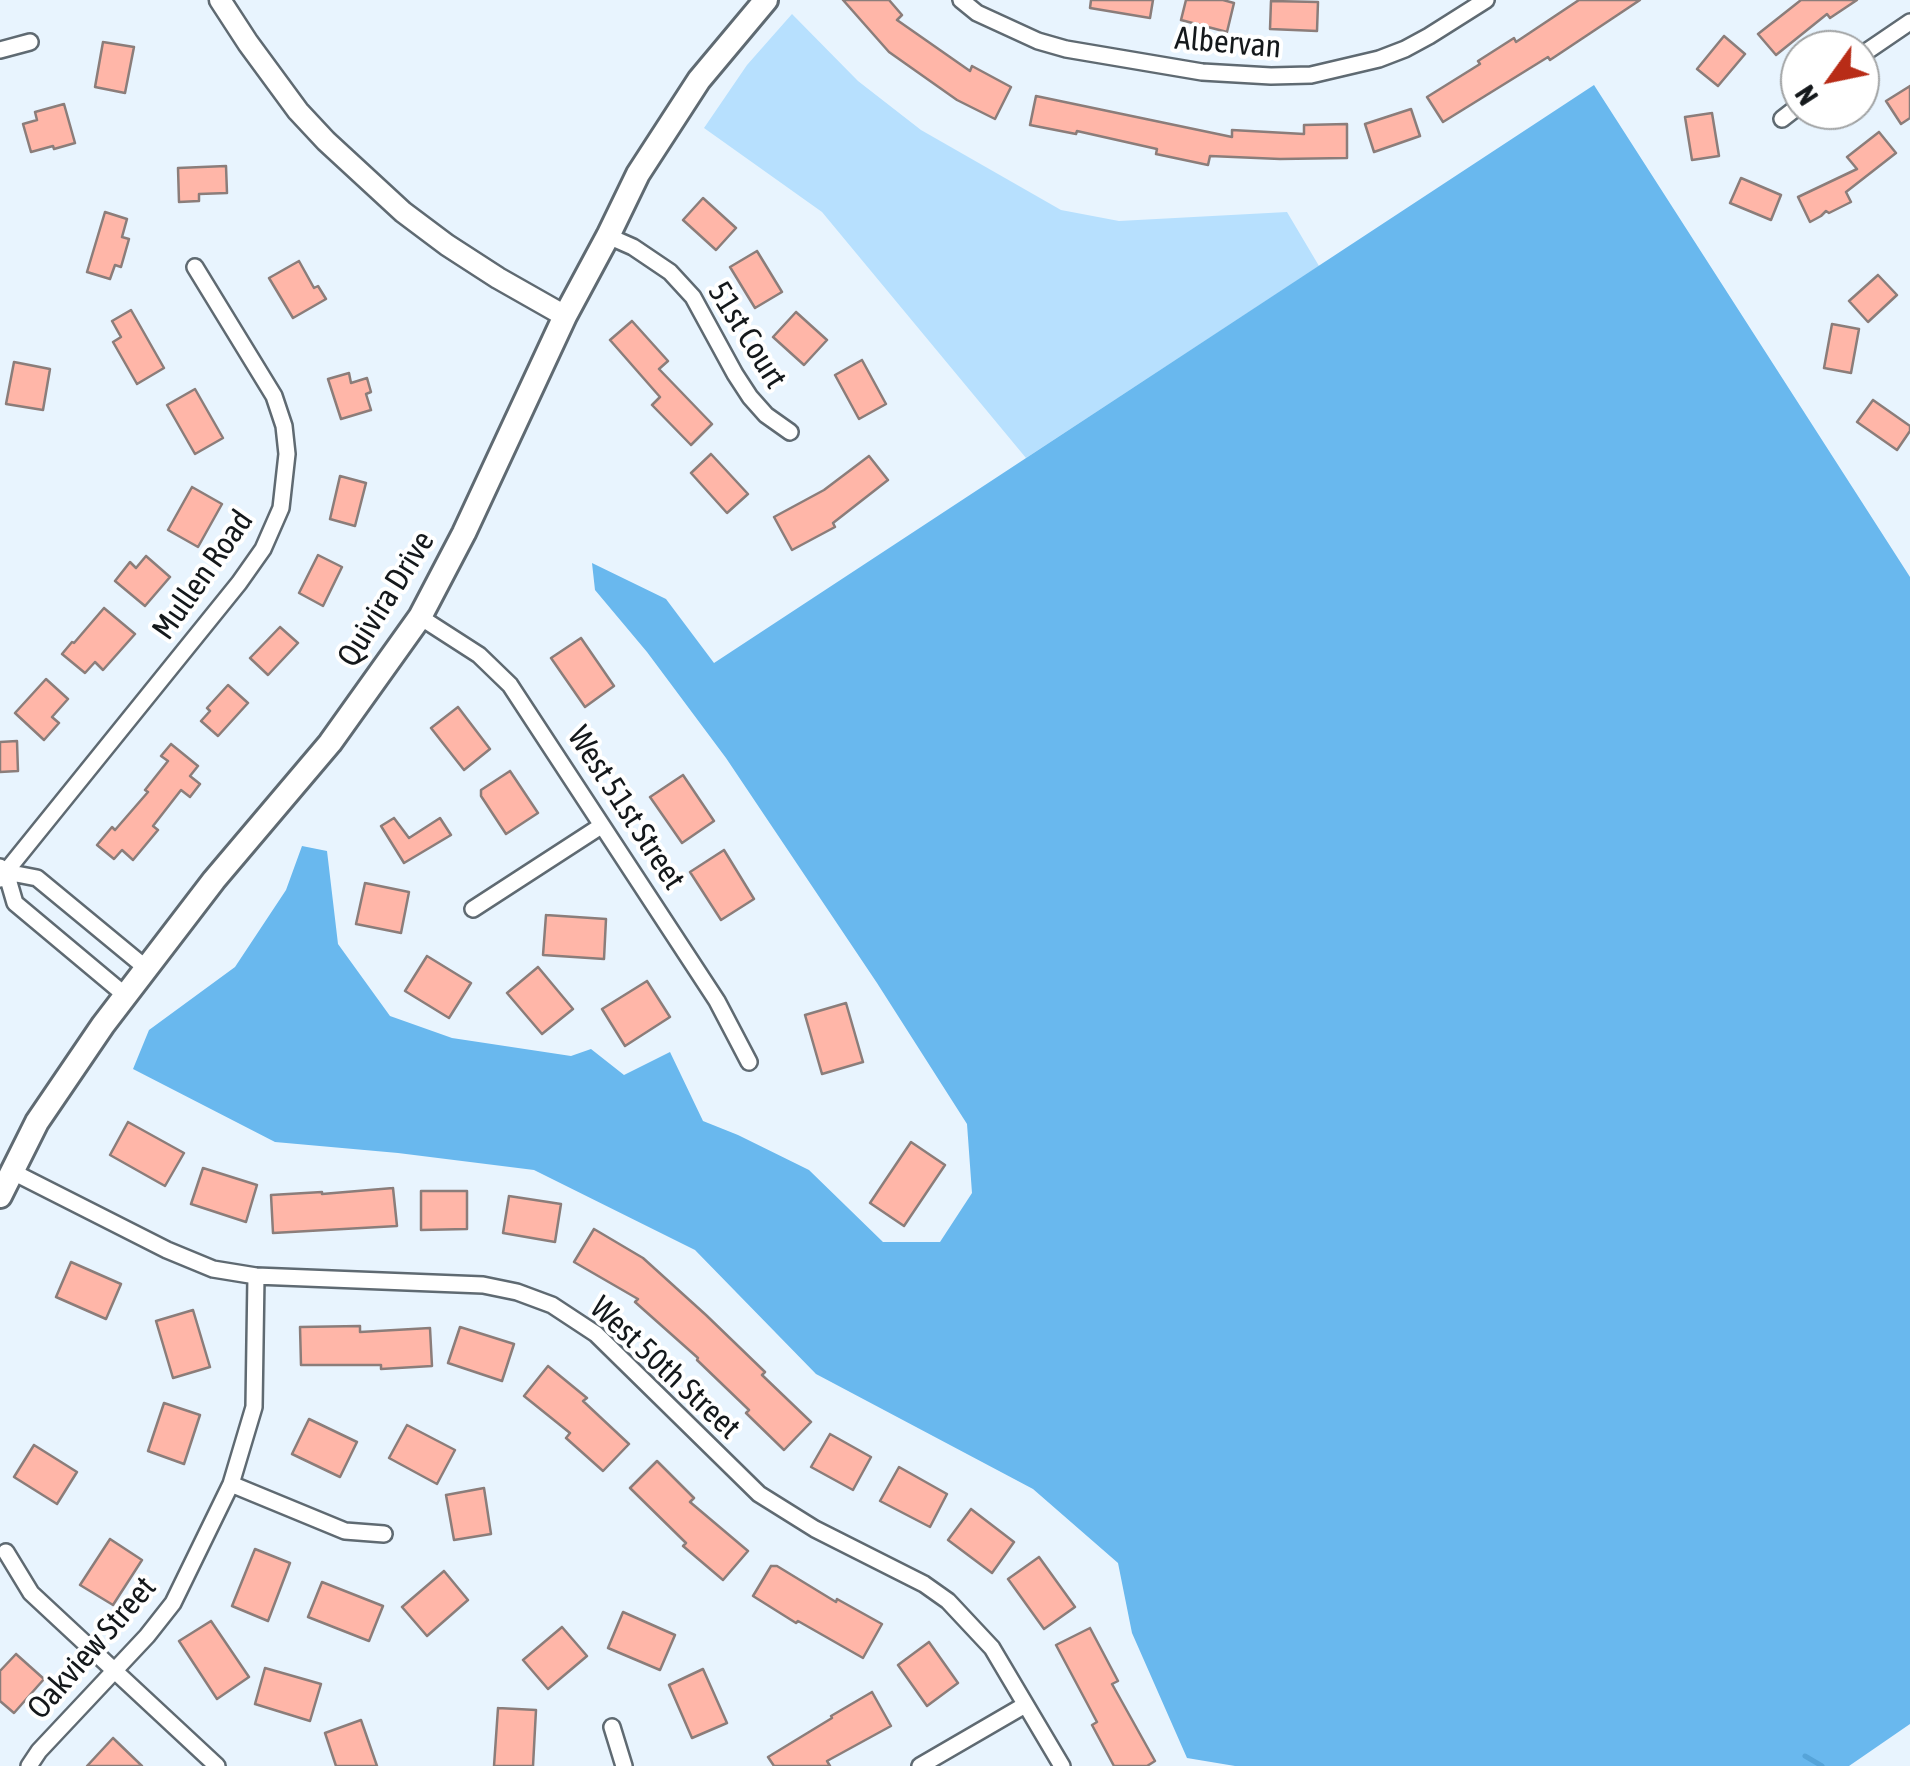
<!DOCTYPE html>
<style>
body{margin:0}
#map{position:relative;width:1910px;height:1766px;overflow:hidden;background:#e8f4fe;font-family:"Asap Condensed",sans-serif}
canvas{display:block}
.north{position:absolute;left:1780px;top:30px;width:100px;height:100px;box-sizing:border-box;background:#fff;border:2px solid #a1a3a4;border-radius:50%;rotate:237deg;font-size:28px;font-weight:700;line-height:40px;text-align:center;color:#14181b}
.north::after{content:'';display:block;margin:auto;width:35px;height:45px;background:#b82c17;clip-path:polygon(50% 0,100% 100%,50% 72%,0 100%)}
</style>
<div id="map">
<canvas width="1910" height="1766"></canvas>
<div class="north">N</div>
</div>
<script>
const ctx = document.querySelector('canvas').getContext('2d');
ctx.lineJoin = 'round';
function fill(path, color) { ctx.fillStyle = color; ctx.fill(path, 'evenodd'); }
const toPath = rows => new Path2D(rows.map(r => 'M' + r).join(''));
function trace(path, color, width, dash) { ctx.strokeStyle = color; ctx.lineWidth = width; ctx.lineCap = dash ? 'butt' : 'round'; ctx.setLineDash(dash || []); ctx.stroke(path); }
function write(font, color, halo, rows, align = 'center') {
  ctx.font = font + ' "Asap Condensed",sans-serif'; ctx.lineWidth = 8; ctx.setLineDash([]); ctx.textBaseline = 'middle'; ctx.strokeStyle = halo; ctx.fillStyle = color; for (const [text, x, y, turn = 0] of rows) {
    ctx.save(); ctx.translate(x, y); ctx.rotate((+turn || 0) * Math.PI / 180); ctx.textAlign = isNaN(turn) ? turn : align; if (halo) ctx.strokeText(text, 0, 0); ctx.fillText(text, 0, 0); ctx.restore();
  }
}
fill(toPath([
 [792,14,858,81,921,130,1061,210,1119,221,1287,212,1319,266,1026,458,822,212,704,128,747,65]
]), '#b7e0fe');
fill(toPath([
 [1594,85,1910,577,1910,1724,1849,1766,1235,1766,1187,1758,1132,1633,1118,1563,1033,1489,816,1374,695,1250,534,1170,398,1153,275,1142,133,1069,149,1030,235,967,286,890,302,846,327,851,338,944,390,1016,452,1038,571,1056,591,1049,624,1075,670,1052,703,1121,738,1135,809,1170,883,1242,940,1242,972,1193,967,1124,877,983,726,758,647,652,595,590,592,563,666,599,714,663]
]), '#69b8ee');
trace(toPath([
 [1805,1756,1822,1766]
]), '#56a4d9', 5);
const building = toPath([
 [843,0,889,0,902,15,897,20,970,71,972,66,1011,87,995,119,957,100,889,52,843,0],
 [1091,0,1153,0,1150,18,1090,8,1091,0],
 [1186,0,1223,0,1234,3,1227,32,1181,20,1186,0],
 [1579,0,1640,0,1550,60,1548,57,1443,122,1427,97,1480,64,1478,61,1514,38,1516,42,1579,0],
 [1801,0,1857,0,1830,18,1827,14,1776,55,1758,34,1801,0],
 [1271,1,1318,2,1317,31,1270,29,1271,1],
 [1724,36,1745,54,1718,86,1697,69,1724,36],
 [103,42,134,47,125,93,95,87,103,42],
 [1910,86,1910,118,1901,124,1886,101,1910,86],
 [1036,96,1232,137,1232,130,1304,134,1304,125,1347,124,1347,158,1280,159,1210,156,1208,165,1156,154,1157,149,1077,131,1076,134,1030,125,1036,96],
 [64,104,75,143,54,149,53,146,31,152,23,124,37,120,35,112,64,104],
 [1411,109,1420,136,1374,152,1365,124,1411,109],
 [1712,113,1719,156,1692,160,1685,117,1712,113],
 [1879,132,1896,153,1846,192,1851,202,1829,213,1826,211,1821,216,1810,222,1798,197,1857,169,1847,157,1879,132],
 [226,166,227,193,199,194,199,201,179,202,178,168,226,166],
 [1741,178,1781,195,1771,220,1730,203,1741,178],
 [703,198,736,228,716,250,683,220,703,198],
 [105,212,127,219,122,237,129,239,121,267,115,265,110,279,87,272,105,212],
 [757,251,782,292,755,308,730,267,757,251],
 [299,261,314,288,318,286,326,299,293,318,269,278,299,261],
 [1878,275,1897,295,1868,322,1849,301,1878,275],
 [131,310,164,368,137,384,113,342,121,337,112,321,131,310],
 [796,312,827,340,804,365,773,337,796,312],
 [632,321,668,361,659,369,712,424,691,445,652,405,660,397,610,340,632,321],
 [1832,324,1859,329,1851,373,1824,368,1832,324],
 [862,360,886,404,859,419,835,375,862,360],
 [14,362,50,369,43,410,6,404,14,362],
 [349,373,351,383,367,378,371,392,366,394,371,410,341,419,328,379,349,373],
 [195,389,223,438,195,454,167,405,195,389],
 [1873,400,1910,426,1910,431,1897,450,1857,422,1873,400],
 [711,454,748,494,727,513,691,473,711,454],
 [869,456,888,480,833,523,835,527,792,550,774,517,824,490,869,456],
 [340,476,366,483,355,526,330,519,340,476],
 [192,487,222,504,198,547,168,530,192,487],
 [318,555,342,567,323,606,299,593,318,555],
 [146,556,170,577,145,606,115,581,130,562,136,568,146,556],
 [104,608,135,634,103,670,95,662,85,673,62,654,72,642,74,643,104,608],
 [280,627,298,643,268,675,250,658,280,627],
 [581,638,614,686,585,707,551,658,581,638],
 [46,679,68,699,52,717,59,723,44,740,15,713,46,679],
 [228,685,248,703,218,736,201,721,210,711,207,708,228,685],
 [458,707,490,749,464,770,431,728,458,707],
 [17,741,18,771,0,772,0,742,17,741],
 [171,744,198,766,190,776,200,784,190,797,181,790,153,826,158,830,133,860,122,850,114,859,97,845,112,827,115,830,148,792,145,790,168,761,161,756,171,744],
 [510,771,538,813,506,834,481,796,481,790,510,771],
 [683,775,714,821,682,843,650,797,683,775],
 [394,818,409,838,440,818,451,835,404,863,381,826,394,818],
 [724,850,754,899,721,920,690,872,724,850],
 [365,883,409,892,401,933,356,924,365,883],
 [546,915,606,919,604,959,543,955,546,915],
 [427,956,471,983,449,1018,405,991,427,956],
 [538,967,573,1009,542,1034,507,993,538,967],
 [647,981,670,1017,625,1046,602,1009,647,981],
 [846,1003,863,1062,822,1074,805,1015,846,1003],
 [128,1122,184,1153,165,1186,110,1155,128,1122],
 [911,1142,945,1165,904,1226,870,1203,911,1142],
 [203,1168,257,1185,246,1222,191,1204,203,1168],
 [393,1188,397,1226,273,1233,271,1195,322,1192,322,1194,393,1188],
 [421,1191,467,1191,467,1229,421,1230,421,1191],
 [509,1196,561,1204,555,1242,503,1233,509,1196],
 [594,1229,643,1258,706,1315,765,1372,762,1375,811,1422,784,1450,746,1413,749,1410,697,1360,698,1358,635,1302,638,1299,574,1262,594,1229],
 [71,1262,121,1284,106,1319,56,1297,71,1262],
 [193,1310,210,1367,173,1378,156,1321,193,1310],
 [360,1326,360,1332,430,1328,432,1366,381,1369,381,1365,301,1365,300,1327,360,1326],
 [460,1327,514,1344,502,1381,448,1363,460,1327],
 [548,1366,587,1398,583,1401,629,1444,603,1471,566,1438,570,1433,524,1396,548,1366],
 [164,1403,200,1415,184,1464,148,1451,164,1403],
 [309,1419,357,1442,340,1477,292,1454,309,1419],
 [407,1425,455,1450,437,1484,389,1458,407,1425],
 [830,1434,871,1457,853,1490,811,1467,830,1434],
 [34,1445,77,1472,57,1504,14,1477,34,1445],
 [657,1461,694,1498,690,1502,748,1551,723,1580,683,1546,686,1543,630,1488,657,1461],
 [899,1467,947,1494,930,1527,880,1501,899,1467],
 [484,1488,491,1534,454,1540,446,1495,484,1488],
 [971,1509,1014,1542,992,1573,948,1540,971,1509],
 [110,1539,142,1560,113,1605,80,1585,110,1539],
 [255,1549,290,1563,268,1621,232,1606,255,1549],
 [1039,1557,1075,1607,1044,1629,1008,1579,1039,1557],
 [771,1566,777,1566,836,1602,837,1599,882,1624,863,1658,798,1621,796,1623,753,1596,771,1566],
 [444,1571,468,1600,427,1636,402,1607,444,1571],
 [322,1582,383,1606,369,1641,308,1617,322,1582],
 [623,1612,675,1635,660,1670,608,1648,623,1612],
 [211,1621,249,1677,217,1699,179,1641,211,1621],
 [562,1627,587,1656,548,1689,523,1660,562,1627],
 [1090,1628,1118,1681,1112,1684,1155,1761,1147,1766,1114,1766,1092,1725,1097,1722,1056,1645,1090,1628],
 [929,1642,958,1683,927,1706,898,1665,929,1642],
 [16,1654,44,1679,14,1713,0,1701,0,1671,16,1654],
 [265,1668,321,1684,310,1721,255,1704,265,1668],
 [703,1669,727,1723,692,1738,669,1685,703,1669],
 [872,1692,891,1726,827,1761,830,1766,774,1766,768,1757,832,1718,831,1716,872,1692],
 [498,1708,536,1710,533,1766,494,1766,498,1708],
 [361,1720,377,1766,336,1766,325,1733,361,1720],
 [113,1738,142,1766,87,1766,113,1738]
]);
fill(building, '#ffb6a8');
trace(building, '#8b7d7a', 2.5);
const minor = toPath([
 [961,0,977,13,1038,41,1066,49,1202,72,1271,76,1311,75,1379,59,1405,49,1429,36,1486,0],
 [0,50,30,42],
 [1860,56,1910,22],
 [1782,119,1800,105],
 [608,236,633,247,670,272,693,297,735,374,750,397,766,415,790,432],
 [420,617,479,655,510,685,717,1001,749,1062],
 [0,867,6,872,37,878,146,968],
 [6,872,15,903,125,995],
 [0,879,239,583,263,549,281,508,287,454,284,426,274,396,195,267],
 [473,909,601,826],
 [11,1171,167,1250,213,1269,256,1276,483,1285,517,1292,552,1305,596,1334,759,1494,815,1529,924,1584,948,1601,992,1648,1062,1766],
 [231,1484,345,1531,384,1534],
 [6,1552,31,1593,217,1766],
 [612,1727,624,1766],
 [29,1766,39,1751,147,1636,173,1603,231,1484,254,1407,256,1276],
 [920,1766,1025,1705]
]);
const tertiary = toPath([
 [220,0,248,43,298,111,326,141,403,212,447,245,498,278,565,316]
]);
const secondary = toPath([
 [0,1196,37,1122,103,1025,214,880,330,743,420,617,464,533,565,316,608,236,638,174,699,80,766,0]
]);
trace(minor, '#5f6a72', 20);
trace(tertiary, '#5f6a72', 25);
trace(secondary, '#5f6a72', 28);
trace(minor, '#fff', 15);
trace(tertiary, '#fff', 20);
trace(secondary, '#fff', 22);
write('32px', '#14181b', '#fff', [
 ["Albervan",1228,43,5],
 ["51st Court",747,335,58],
 ["Mullen Road",203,575,-55],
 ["Quivira Drive",386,599,-58],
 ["West 51st Street",626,808,57],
 ["West 50th Street",665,1368,43],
 ["Oakview Street",92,1648,-49]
]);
</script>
